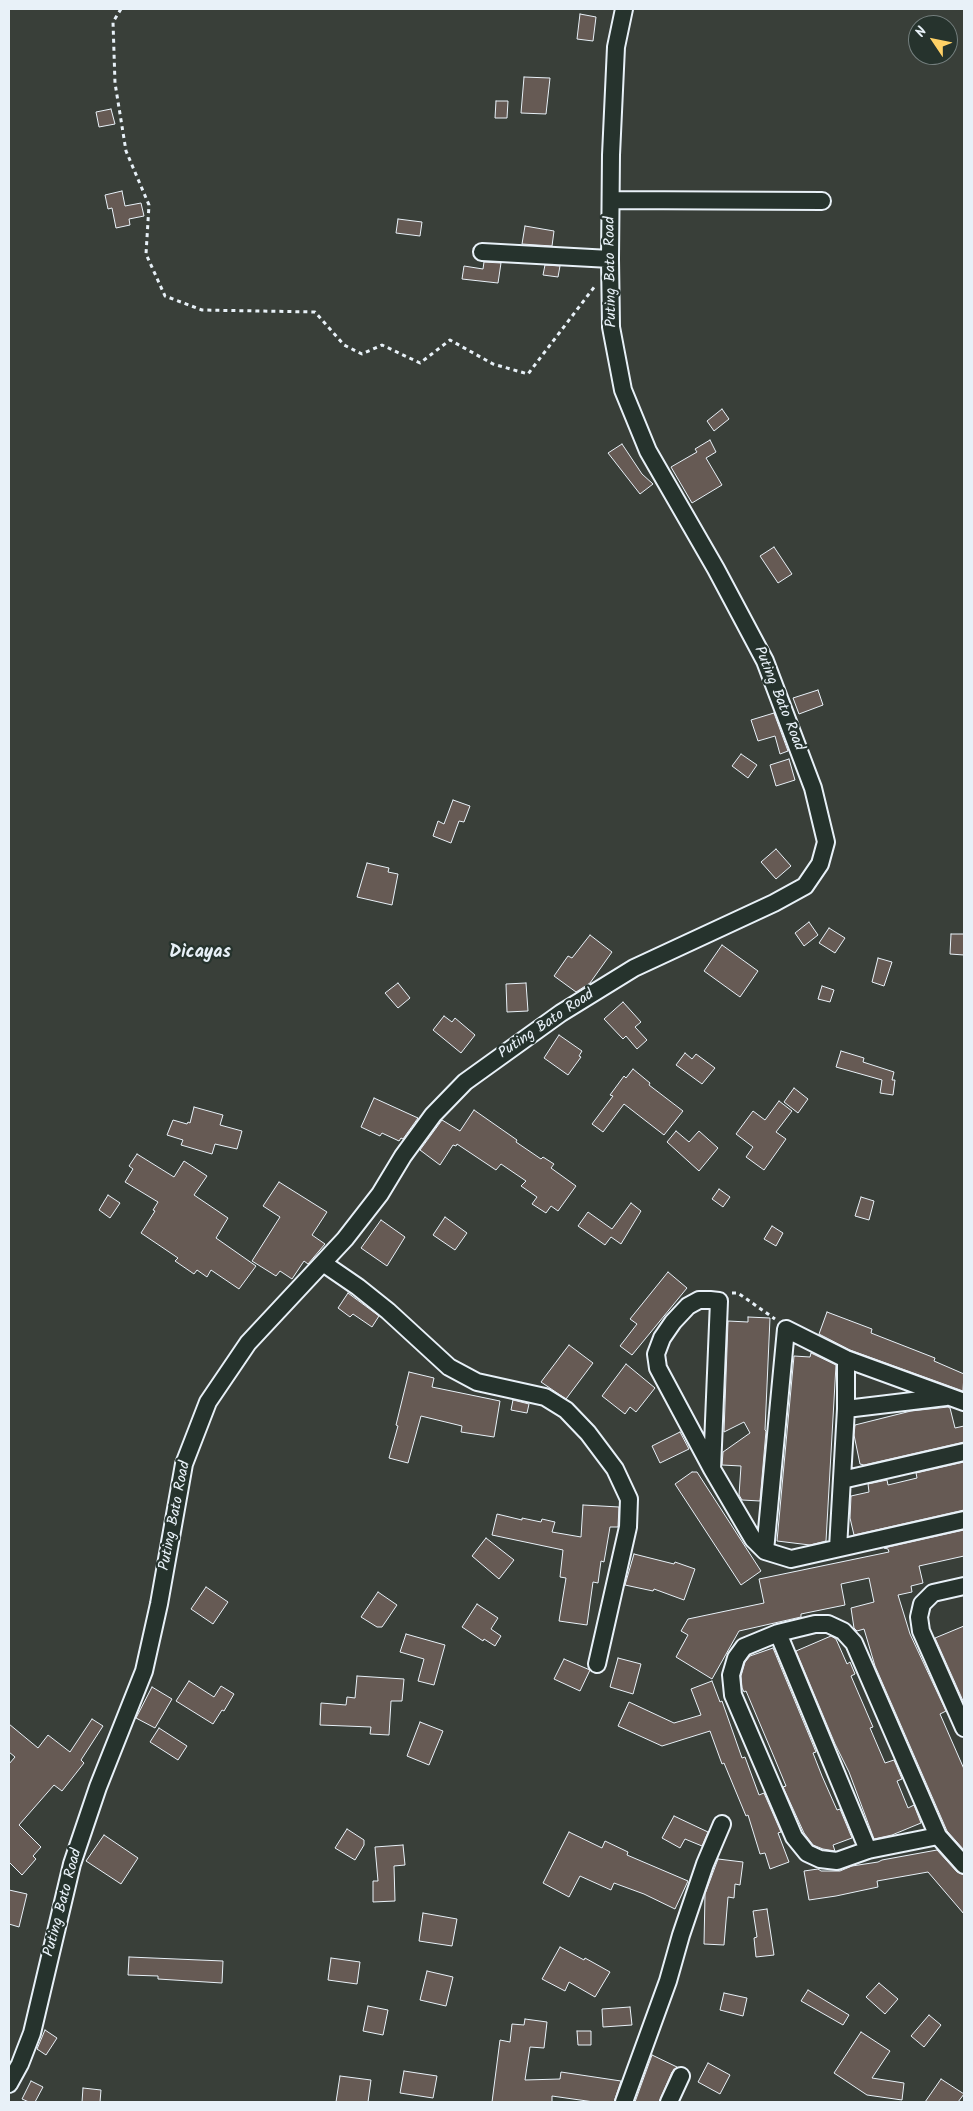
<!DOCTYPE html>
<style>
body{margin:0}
#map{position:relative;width:973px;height:2111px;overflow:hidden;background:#393f39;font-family:Kalam,sans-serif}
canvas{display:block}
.frame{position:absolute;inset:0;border:10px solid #e8f1f8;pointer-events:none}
.north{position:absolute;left:908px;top:15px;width:50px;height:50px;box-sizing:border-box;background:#26332d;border:1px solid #747f7e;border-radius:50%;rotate:304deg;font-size:14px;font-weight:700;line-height:20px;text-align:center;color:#e8f1f8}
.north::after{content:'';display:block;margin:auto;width:18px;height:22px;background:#ffd166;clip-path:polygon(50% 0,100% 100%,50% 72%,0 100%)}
</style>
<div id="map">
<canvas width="973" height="2111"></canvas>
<div class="frame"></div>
<div class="north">N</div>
</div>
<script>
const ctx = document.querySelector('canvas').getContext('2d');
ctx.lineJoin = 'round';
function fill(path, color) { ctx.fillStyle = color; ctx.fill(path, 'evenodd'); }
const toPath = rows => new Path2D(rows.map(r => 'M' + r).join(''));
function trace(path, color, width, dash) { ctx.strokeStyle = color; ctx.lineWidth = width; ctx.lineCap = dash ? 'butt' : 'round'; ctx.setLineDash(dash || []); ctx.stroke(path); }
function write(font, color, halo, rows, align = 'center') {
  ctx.font = font + ' Kalam,sans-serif'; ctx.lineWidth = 4.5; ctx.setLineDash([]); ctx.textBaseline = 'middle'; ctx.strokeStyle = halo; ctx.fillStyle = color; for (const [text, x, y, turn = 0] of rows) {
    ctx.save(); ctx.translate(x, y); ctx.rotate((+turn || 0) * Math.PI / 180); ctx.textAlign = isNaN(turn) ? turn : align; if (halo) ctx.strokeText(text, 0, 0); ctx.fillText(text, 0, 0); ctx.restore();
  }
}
const building = toPath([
 [580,14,596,17,593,41,577,39,580,14],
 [524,77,550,78,546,114,521,113,524,77],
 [496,101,508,101,507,118,495,118,496,101],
 [111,109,115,124,99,127,96,112,111,109],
 [122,191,125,206,141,203,144,216,129,219,130,225,116,228,112,208,108,209,105,195,122,191],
 [398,219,422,222,420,236,396,233,398,219],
 [525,226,554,231,552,246,522,244,525,226],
 [484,262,501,263,498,283,462,279,464,266,483,269,484,262],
 [545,265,560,266,558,277,543,275,545,265],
 [722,409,729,419,714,431,707,421,722,409],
 [710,440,716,452,706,458,722,485,692,503,671,467,697,452,695,449,710,440],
 [622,444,642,474,653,484,640,494,608,453,622,444],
 [774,547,792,574,778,583,760,556,774,547],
 [818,690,823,705,799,714,793,698,818,690],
 [774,713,788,751,780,754,775,736,758,741,751,720,774,713],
 [741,754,757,765,748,778,732,766,741,754],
 [789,759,795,780,776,786,770,765,789,759],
 [453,800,470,806,464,822,459,821,451,843,433,836,438,821,444,824,453,800],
 [776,849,791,866,776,879,761,862,776,849],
 [367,863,389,868,388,872,398,874,392,905,357,897,367,863],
 [809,922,818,935,804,946,795,933,809,922],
 [829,928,845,938,835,953,819,943,829,928],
 [951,934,964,934,964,955,950,954,951,934],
 [590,935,612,952,590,983,576,992,554,976,568,956,572,958,590,935],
 [722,945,758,971,740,997,704,971,722,945],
 [878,958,892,962,884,986,872,982,878,958],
 [398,983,410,998,398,1008,385,993,398,983],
 [526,983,528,1011,507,1012,506,984,526,983],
 [822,986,834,990,830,1002,818,999,822,986],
 [623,1002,641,1022,635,1027,647,1040,637,1049,626,1036,623,1039,604,1019,623,1002],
 [444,1016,452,1022,455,1018,475,1035,461,1053,433,1030,444,1016],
 [559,1035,582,1051,579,1056,581,1057,568,1075,544,1058,559,1035],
 [841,1051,864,1058,863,1062,894,1072,892,1080,895,1080,893,1095,880,1093,882,1080,836,1067,841,1051],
 [685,1053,692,1059,696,1054,715,1068,702,1084,676,1065,685,1053],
 [633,1069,650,1083,649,1085,683,1111,664,1135,624,1104,603,1132,592,1124,613,1096,610,1095,624,1076,626,1078,633,1069],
 [794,1088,808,1099,798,1113,784,1102,794,1088],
 [374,1098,418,1118,403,1139,401,1138,399,1141,382,1133,380,1136,361,1127,374,1098],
 [779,1101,792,1111,776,1132,786,1139,764,1170,746,1157,753,1147,736,1134,753,1111,765,1120,779,1101],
 [194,1107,223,1115,220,1125,242,1131,237,1149,215,1144,212,1154,181,1145,183,1140,167,1135,173,1120,187,1124,188,1122,190,1123,194,1107],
 [474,1110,517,1140,516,1142,541,1159,543,1157,554,1164,551,1168,576,1186,558,1211,551,1206,546,1213,532,1204,537,1197,521,1186,526,1181,501,1164,496,1170,457,1144,456,1146,453,1145,440,1165,420,1150,442,1120,460,1131,474,1110],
 [676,1131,689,1142,699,1131,718,1148,699,1171,667,1142,676,1131],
 [137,1154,174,1177,184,1161,207,1176,194,1195,228,1218,216,1238,256,1266,239,1289,211,1270,207,1277,197,1270,194,1274,175,1261,178,1258,141,1233,155,1211,153,1210,158,1202,125,1182,133,1169,129,1166,137,1154],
 [279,1182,327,1212,312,1235,325,1244,308,1264,304,1261,292,1279,280,1271,276,1276,252,1261,280,1217,263,1206,279,1182],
 [719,1189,730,1197,723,1207,712,1199,719,1189],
 [108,1195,120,1203,110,1218,99,1210,108,1195],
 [861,1197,874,1201,869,1220,855,1216,861,1197],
 [631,1203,641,1211,621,1244,611,1237,605,1245,578,1226,588,1212,612,1229,631,1203],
 [445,1217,467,1233,455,1250,433,1235,445,1217],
 [381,1220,405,1237,387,1266,361,1248,381,1220],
 [772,1226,783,1233,776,1246,764,1239,772,1226],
 [668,1272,687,1288,632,1355,620,1346,637,1324,630,1319,668,1272],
 [348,1293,379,1316,372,1327,353,1314,350,1317,338,1308,348,1293],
 [827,1312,872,1329,871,1333,935,1358,934,1361,964,1374,963,1391,850,1350,819,1334,827,1312],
 [748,1317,770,1318,765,1430,766,1431,760,1501,742,1500,739,1495,741,1466,722,1465,723,1452,750,1433,744,1422,724,1432,728,1321,748,1322,748,1317],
 [569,1345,593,1363,566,1399,541,1382,569,1345],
 [811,1353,836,1365,826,1541,810,1545,777,1541,794,1356,810,1357,811,1353],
 [626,1364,655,1388,636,1412,630,1407,625,1414,602,1396,626,1364],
 [409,1372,434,1378,432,1387,500,1401,494,1437,461,1432,462,1426,421,1416,408,1463,389,1458,398,1426,396,1425,409,1372],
 [513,1400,529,1404,527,1413,511,1410,513,1400],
 [948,1407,950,1408,955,1428,964,1426,964,1442,864,1465,860,1464,854,1435,855,1425,911,1411,948,1407],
 [680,1432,689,1449,660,1463,652,1446,680,1432],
 [964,1462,964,1510,854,1535,850,1518,851,1496,869,1492,868,1484,887,1480,888,1485,917,1478,916,1473,964,1462],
 [692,1472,697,1472,761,1571,741,1585,675,1484,692,1472],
 [583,1505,619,1507,618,1527,610,1527,604,1562,601,1561,598,1583,593,1582,587,1625,559,1621,566,1578,560,1577,563,1550,492,1535,497,1514,522,1520,522,1518,541,1522,542,1519,555,1522,552,1532,581,1537,583,1505],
 [964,1530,964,1556,919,1566,923,1583,911,1586,912,1592,898,1595,910,1634,946,1711,940,1714,964,1769,964,1850,947,1831,875,1666,864,1629,857,1631,854,1628,851,1608,874,1602,869,1578,841,1584,845,1605,801,1614,801,1617,739,1631,712,1679,676,1657,688,1635,681,1631,688,1619,764,1603,759,1579,889,1552,888,1549,884,1548,964,1530],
 [486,1538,514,1560,499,1579,472,1556,486,1538],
 [634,1554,674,1564,675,1562,695,1569,684,1600,654,1589,653,1591,625,1585,634,1554],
 [206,1587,228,1602,213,1624,191,1609,206,1587],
 [378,1592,397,1605,382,1627,377,1627,361,1617,378,1592],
 [477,1604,498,1618,491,1629,501,1636,495,1646,484,1639,483,1641,462,1627,477,1604],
 [964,1626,964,1703,935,1638,964,1626],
 [406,1634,445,1645,434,1685,418,1681,424,1659,400,1652,406,1634],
 [831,1636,836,1639,847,1664,850,1662,855,1674,851,1676,873,1727,870,1728,885,1763,894,1760,902,1779,897,1781,908,1808,914,1805,921,1823,892,1835,874,1839,849,1772,835,1744,796,1651,831,1636],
 [773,1648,816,1752,813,1753,822,1776,837,1810,840,1809,852,1838,833,1845,835,1851,823,1849,813,1845,804,1833,783,1787,786,1786,774,1757,746,1691,744,1692,742,1688,741,1676,745,1662,750,1656,773,1648],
 [618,1658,641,1664,633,1694,610,1687,618,1658],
 [564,1659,590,1670,580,1691,554,1679,564,1659],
 [357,1676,404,1679,402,1701,391,1701,389,1735,370,1734,371,1727,320,1725,321,1703,346,1705,347,1697,355,1698,357,1676],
 [189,1681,214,1697,221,1686,234,1694,224,1711,222,1710,213,1724,176,1701,189,1681],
 [712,1681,720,1702,722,1701,742,1758,745,1757,759,1795,764,1793,781,1832,778,1833,789,1862,770,1869,765,1853,760,1854,748,1815,746,1816,724,1763,722,1764,710,1731,662,1746,618,1726,629,1702,674,1723,701,1715,691,1689,712,1681],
 [152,1687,172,1699,155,1728,136,1718,152,1687],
 [92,1719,103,1726,81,1760,84,1763,62,1791,54,1785,19,1825,41,1847,33,1856,36,1859,22,1875,9,1862,9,1764,15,1757,9,1752,9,1724,38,1748,48,1735,70,1752,92,1719],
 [420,1722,443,1731,429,1765,407,1756,420,1722],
 [159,1728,187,1746,178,1760,150,1742,159,1728],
 [674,1816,708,1832,702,1846,685,1839,680,1848,662,1838,674,1816],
 [347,1829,364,1840,364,1845,355,1860,335,1848,347,1829],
 [569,1832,602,1848,605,1841,628,1852,627,1855,688,1881,675,1909,644,1894,614,1883,611,1890,580,1876,569,1897,543,1883,569,1832],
 [104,1835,138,1858,121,1884,86,1861,104,1835],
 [403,1845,405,1865,394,1866,395,1901,373,1902,373,1881,378,1881,375,1847,403,1845],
 [937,1850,957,1872,964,1875,964,1914,928,1872,877,1881,878,1887,836,1896,809,1900,804,1871,818,1869,821,1871,840,1871,852,1866,878,1862,882,1860,937,1850],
 [718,1859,743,1862,740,1885,735,1884,734,1898,728,1897,724,1945,704,1944,705,1894,718,1859],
 [9,1890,27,1894,19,1927,9,1924,9,1890],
 [767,1909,774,1955,756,1957,754,1938,757,1937,753,1911,767,1909],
 [423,1913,457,1919,452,1946,419,1941,423,1913],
 [560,1947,584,1960,585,1958,610,1972,595,1997,569,1982,565,1991,542,1979,560,1947],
 [129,1957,223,1961,222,1983,158,1979,158,1976,128,1975,129,1957],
 [331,1958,360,1962,357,1984,328,1980,331,1958],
 [427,1971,453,1977,446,2006,420,2000,427,1971],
 [879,1983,898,1999,885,2014,866,1997,879,1983],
 [808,1990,849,2015,843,2025,801,2001,808,1990],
 [724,1993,747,1998,743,2016,720,2010,724,1993],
 [368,2006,388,2010,383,2035,363,2031,368,2006],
 [630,2007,632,2025,603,2027,602,2009,630,2007],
 [929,2015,941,2025,924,2047,911,2036,929,2015],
 [525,2019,547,2022,544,2048,530,2047,525,2080,560,2079,561,2072,621,2081,614,2102,594,2102,552,2096,552,2102,492,2102,500,2040,510,2042,512,2024,524,2025,525,2019],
 [45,2030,57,2038,46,2055,37,2049,45,2030],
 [577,2031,591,2031,591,2045,578,2045,577,2031],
 [861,2032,890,2051,872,2078,904,2083,902,2100,867,2095,834,2073,861,2032],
 [652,2055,677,2067,672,2072,659,2102,635,2102,652,2055],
 [708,2063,730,2075,720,2094,698,2082,708,2063],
 [404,2071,437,2076,433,2098,400,2093,404,2071],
 [340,2076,371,2080,368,2102,336,2102,340,2076],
 [941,2079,964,2094,958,2102,925,2102,941,2079],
 [31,2081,43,2087,35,2102,29,2102,22,2099,31,2081],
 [83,2088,101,2090,100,2102,82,2102,83,2088]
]);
fill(building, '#665a54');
trace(building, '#e8f1f8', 1);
const minor = toPath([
 [611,200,822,201],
 [482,252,610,259],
 [323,1263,358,1287,388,1311,449,1367,477,1382,545,1397,566,1410,588,1433,615,1469,629,1499,628,1527,597,1664],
 [846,1409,946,1397],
 [712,1469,719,1301,710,1300,699,1300,688,1306,673,1322,662,1338,656,1354,658,1368,712,1469,753,1539,765,1551,791,1559,964,1520],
 [842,1480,964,1452],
 [838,1548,846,1409,846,1359],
 [765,1551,786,1329,846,1359,964,1402],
 [964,1586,933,1593,922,1604,919,1617,921,1631,964,1728],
 [778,1633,868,1850],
 [938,1836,868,1850,837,1861,820,1859,807,1853,794,1837,733,1695,731,1675,736,1658,744,1647,778,1633,815,1624,828,1624,843,1631,854,1643,938,1836,964,1865],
 [9,2084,20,2064,32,2033,72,1864,98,1787,144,1671,159,1604,184,1464,208,1402,248,1343,345,1239,380,1194,403,1156,433,1115,465,1082,561,1013,634,968,774,903,805,886,820,864,826,842,813,788,765,661,716,569,648,451,623,390,611,327,610,259,611,155,616,47,624,9],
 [624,2102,668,1981,681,1935,705,1864,722,1824],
 [669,2102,681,2076]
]);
trace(minor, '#e8f1f8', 20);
trace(toPath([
 [121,9,113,22,115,83,126,151,149,205,146,254,165,296,202,310,315,312,344,345,362,354,382,345,420,363,450,340,493,364,528,374,595,286],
 [732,1293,738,1293,775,1319]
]), '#e8f1f8', 3, [4, 4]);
trace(minor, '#26332d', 16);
write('15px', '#e8f1f8', '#26332d', [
 ["Puting Bato Road",612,272,-91],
 ["Puting Bato Road",778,699,68],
 ["Puting Bato Road",547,1025,-34],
 ["Puting Bato Road",176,1516,-79],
 ["Puting Bato Road",64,1903,-75]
]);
write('bold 18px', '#e8f1f8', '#26332d', [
 ["Dicayas",200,954]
]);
</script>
